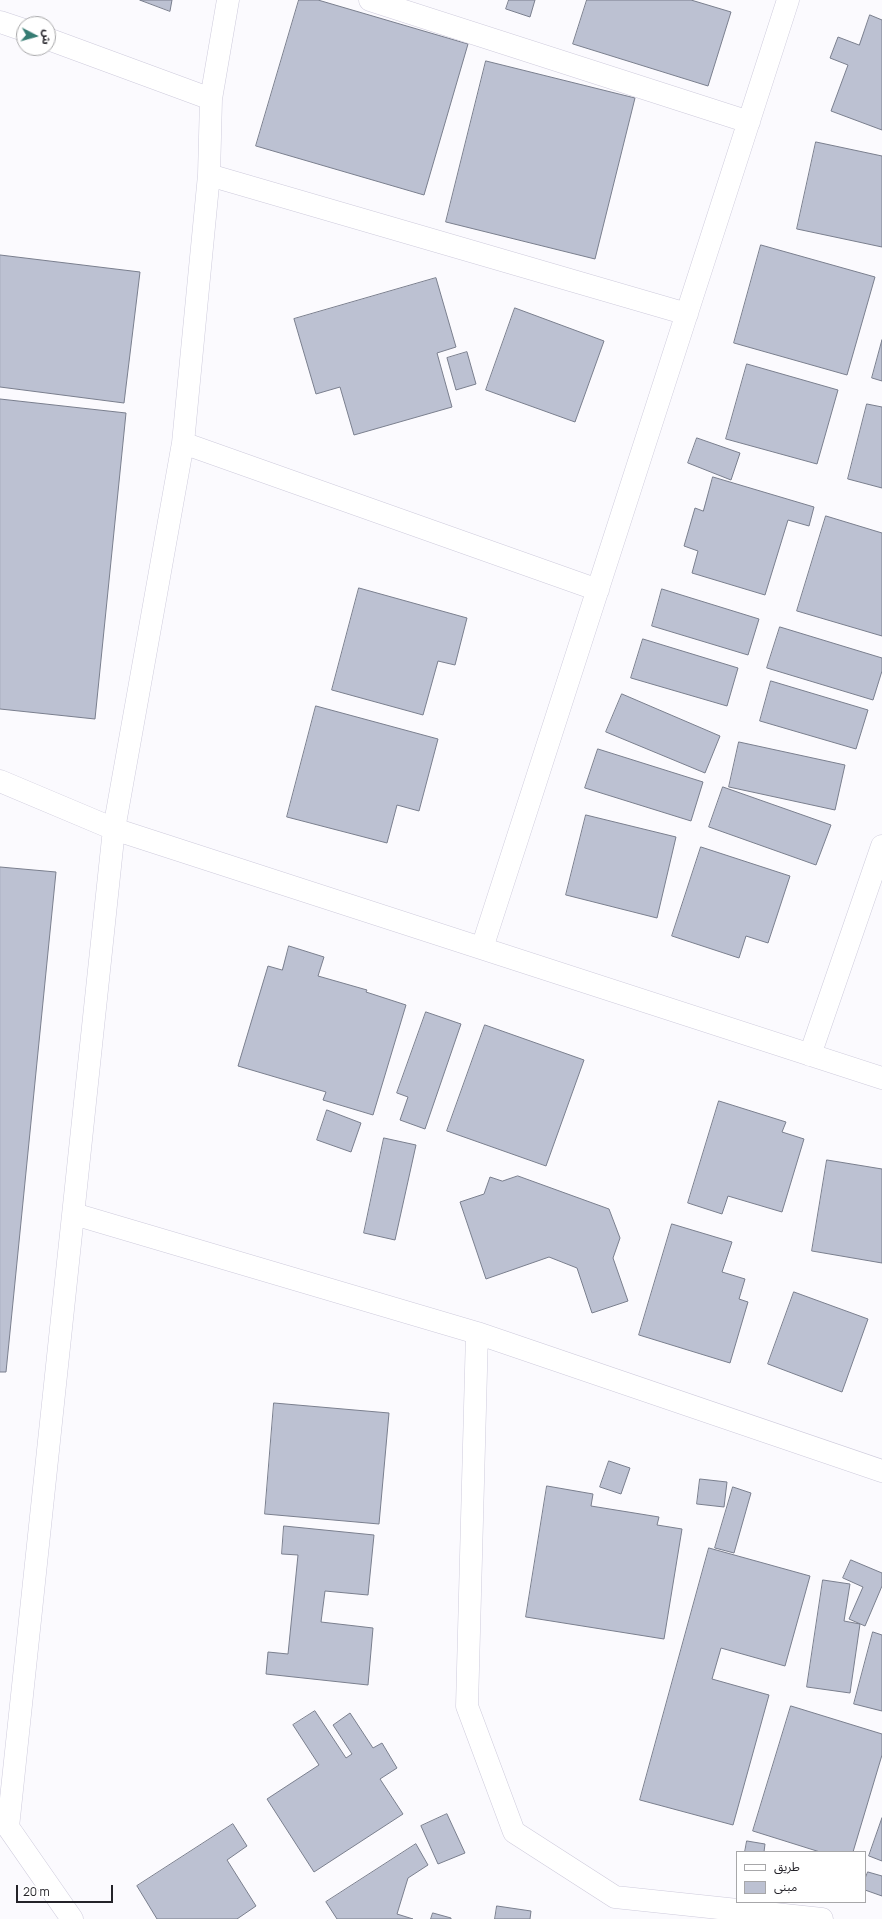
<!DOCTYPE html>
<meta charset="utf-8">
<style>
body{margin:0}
#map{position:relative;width:882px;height:1919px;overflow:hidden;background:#fbfafe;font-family:Manrope,"Noto Sans Arabic",sans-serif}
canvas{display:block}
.legend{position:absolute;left:736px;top:1851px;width:130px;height:52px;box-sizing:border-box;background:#fff;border:1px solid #a7a7a9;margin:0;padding:5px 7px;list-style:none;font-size:12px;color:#242329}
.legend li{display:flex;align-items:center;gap:8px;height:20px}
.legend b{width:20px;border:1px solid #a7a7a9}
.north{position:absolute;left:16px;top:16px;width:40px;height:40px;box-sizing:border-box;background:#fff;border:1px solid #a7a7a9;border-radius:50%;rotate:96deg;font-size:11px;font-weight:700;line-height:16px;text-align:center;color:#242329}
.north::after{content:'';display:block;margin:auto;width:14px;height:18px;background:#367c73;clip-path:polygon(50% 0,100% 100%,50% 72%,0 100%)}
.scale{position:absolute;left:16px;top:1885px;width:97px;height:18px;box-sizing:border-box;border:2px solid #242329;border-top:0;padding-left:5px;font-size:12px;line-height:14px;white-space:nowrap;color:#242329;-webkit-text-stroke:3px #fff;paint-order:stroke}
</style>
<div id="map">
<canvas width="882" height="1919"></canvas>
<ul class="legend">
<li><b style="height:5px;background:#fff"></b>طريق</li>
<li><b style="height:11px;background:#bcc1d2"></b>مبنى</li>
</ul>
<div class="north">ش</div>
<div class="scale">20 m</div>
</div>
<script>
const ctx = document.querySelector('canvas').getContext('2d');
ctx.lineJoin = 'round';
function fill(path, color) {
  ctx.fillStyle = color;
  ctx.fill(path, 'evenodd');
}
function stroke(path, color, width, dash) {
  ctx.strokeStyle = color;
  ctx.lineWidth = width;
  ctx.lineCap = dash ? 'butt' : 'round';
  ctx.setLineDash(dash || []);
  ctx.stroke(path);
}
const building = new Path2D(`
 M140,0H172L170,11Z
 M299,0H318L468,44L424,195L256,146Z
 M509,0H535L530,17L506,9Z
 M587,0H691L731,12L708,86L573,44Z
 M870,15L882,20V130L831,111L848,65L830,58L838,37L859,45Z
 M486,61L635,98L595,259L446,222Z
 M816,142L882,156V247L797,229Z
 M761,245L875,277L847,375L734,343Z
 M0,255L140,272L124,403L0,387Z
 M436,278L456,347L437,353L452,407L354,435L340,387L316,394L294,319Z
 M515,308L604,341L575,422L486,390Z
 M882,340V381L872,378Z
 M467,352L476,384L456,390L447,358Z
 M747,364L838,390L817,464L726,439Z
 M0,399L126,413L95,719L0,709Z
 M867,404L882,407V488L848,479Z
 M697,438L740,453L731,480L688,463Z
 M713,477L814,507L809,526L788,520L765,595L692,573L698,551L684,546L695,508L703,511Z
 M826,516L882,533V636L797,611Z
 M359,588L467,618L455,665L438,661L423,715L332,690Z
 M662,589L759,619L748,655L652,626Z
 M780,627L882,658V671L873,700L767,668Z
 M643,639L738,668L727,706L631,678Z
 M771,681L868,710L856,749L760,721Z
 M622,694L720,736L705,773L606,732Z
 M316,706L438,739L419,811L397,805L387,843L287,817Z
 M739,742L845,765L835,810L729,787Z
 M598,749L703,782L691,821L585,788Z
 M723,787L831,825L816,865L709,827Z
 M586,815L676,837L657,918L566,895Z
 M701,847L790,876L768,943L746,936L739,958L672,936Z
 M0,867L56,872L6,1372H0Z
 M289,946L324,957L318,976L367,990L366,992L406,1005L373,1115L323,1100L326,1092L238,1066L268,966L282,970Z
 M426,1012L461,1024L425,1129L400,1120L408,1097L397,1093Z
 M485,1025L584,1060L546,1166L447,1131Z
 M719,1101L786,1122L782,1132L804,1139L782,1212L728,1196L722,1214L688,1203Z
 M327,1110L361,1123L351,1152L317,1140Z
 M384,1138L416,1145L395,1240L364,1233Z
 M827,1160L882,1169V1263L812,1251Z
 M518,1176L609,1209L620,1238L613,1258L628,1301L592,1313L577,1268L549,1257L486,1279L460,1202L484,1194L490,1177L502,1181Z
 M672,1224L732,1242L722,1272L745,1279L739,1299L748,1302L730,1363L639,1335Z
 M794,1292L868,1319L842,1392L768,1364Z
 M274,1403L389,1413L379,1524L265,1514Z
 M609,1461L630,1468L621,1494L600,1487Z
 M700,1479L727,1482L724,1507L697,1504Z
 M547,1486L593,1494L591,1506L659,1517L657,1525L682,1529L664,1639L526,1617Z
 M733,1487L751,1493L734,1553L715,1548Z
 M284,1526L374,1535L368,1595L325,1591L321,1622L373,1628L368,1685L266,1674L268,1652L288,1654L298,1555L282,1554Z
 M709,1548L810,1576L785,1666L721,1648L712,1679L769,1695L733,1825L640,1800Z
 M851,1560L882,1573V1586L865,1626L849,1619L863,1587L843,1578Z
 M823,1580L850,1584L844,1621L860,1624L850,1693L807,1687Z
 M873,1632L882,1635V1711L854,1704Z
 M791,1706L882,1734V1755L853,1852H820L753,1831Z
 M315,1711L346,1758L352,1754L333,1725L350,1713L373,1748L382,1743L397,1768L380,1779L403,1814L314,1872L267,1799L319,1765L293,1725Z
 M447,1814L465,1853L438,1864L421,1826Z
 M882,1818V1861L869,1856Z
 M233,1824L247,1846L227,1860L256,1906L237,1919H157L137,1886Z
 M747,1841L765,1844L764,1852H745Z
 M416,1844L428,1865L408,1878L397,1914L413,1919H337L326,1902Z
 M868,1872L882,1876V1896L865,1890V1879Z
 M497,1906L531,1911L530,1919H495Z
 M433,1913L451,1918V1919H431Z`);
fill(building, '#bcc1d2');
stroke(building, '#7a7f8e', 1);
const minor = new Path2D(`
 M370,0L749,122
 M0,22L24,30
 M48,39L211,99
 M209,175L687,314
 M183,443L598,590
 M0,781L114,829L882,1078
 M482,948L788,0
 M810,1055L882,846
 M74,1214L477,1333L882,1471
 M477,1333L467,1706L514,1832L615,1897L822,1919
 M72,1919L8,1827L114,829L183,443L209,175L211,99L228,0`);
stroke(minor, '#cecbdc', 23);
stroke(minor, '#fff', 22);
</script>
